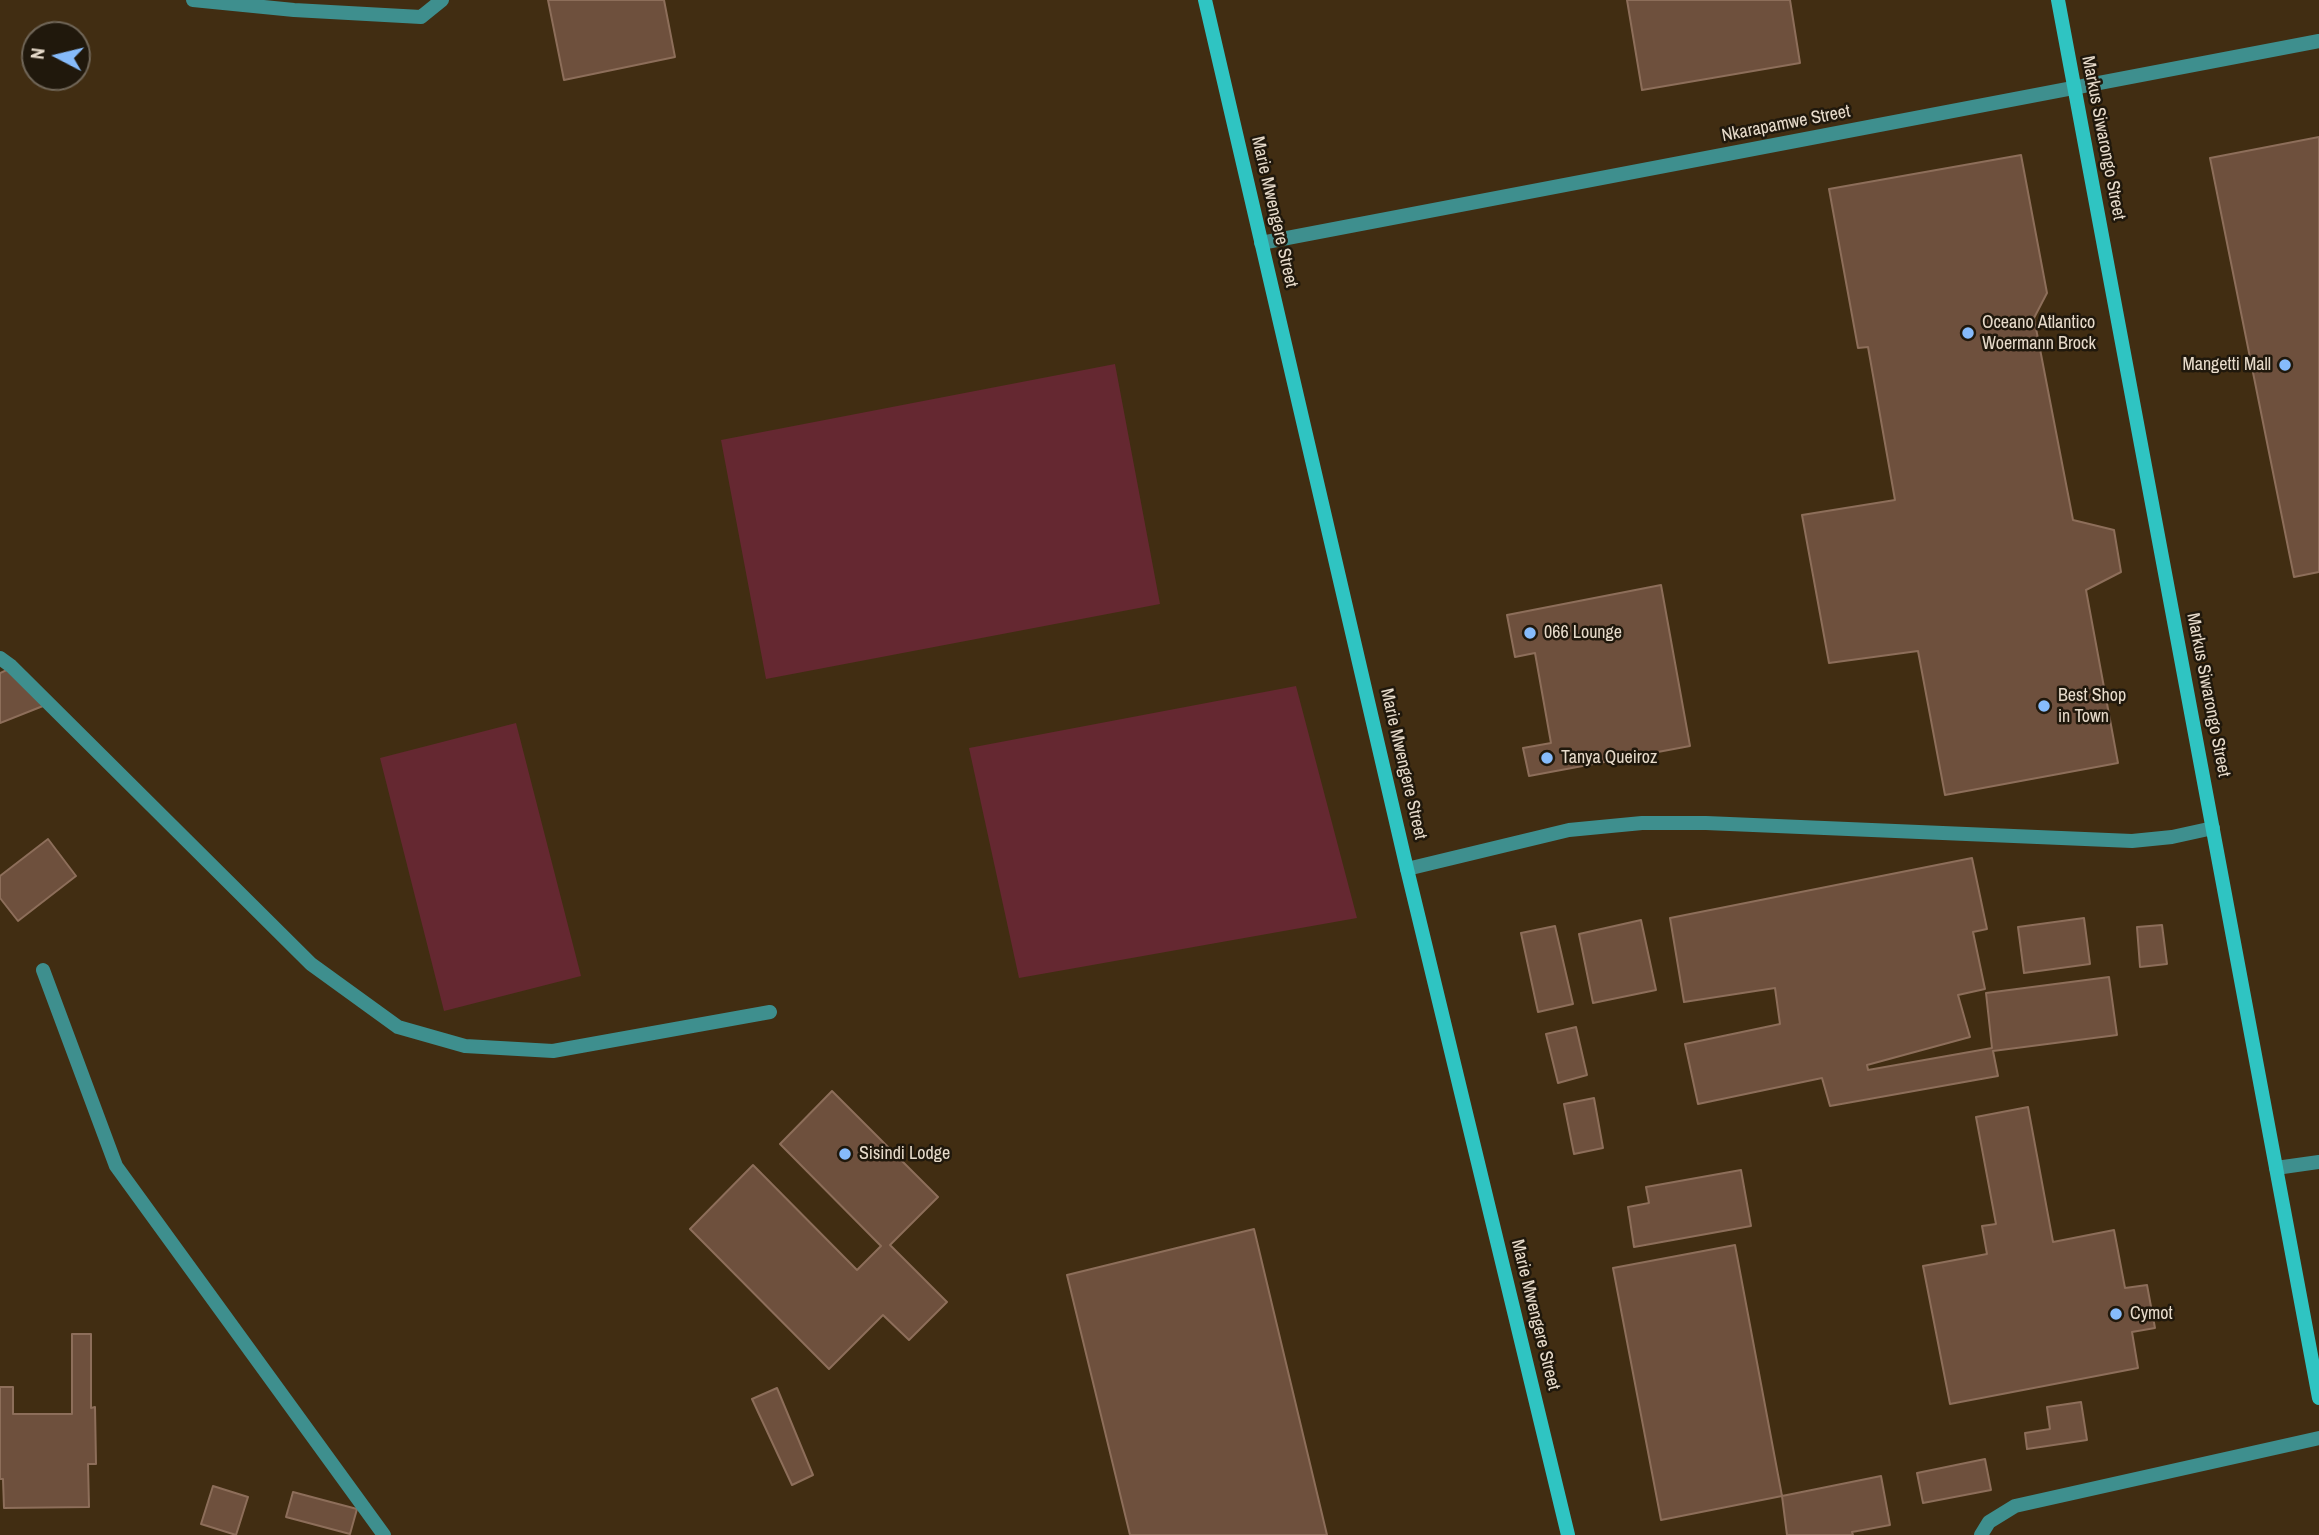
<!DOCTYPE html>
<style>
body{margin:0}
#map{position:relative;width:2319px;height:1535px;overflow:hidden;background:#412d12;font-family:"Archivo Narrow",sans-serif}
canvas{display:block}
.north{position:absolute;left:21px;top:21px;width:70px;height:70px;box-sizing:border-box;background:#20180c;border:2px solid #706658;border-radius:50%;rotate:277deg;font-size:19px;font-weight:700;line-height:28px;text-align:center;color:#e7dbcb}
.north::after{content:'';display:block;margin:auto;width:24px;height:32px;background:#86bbfb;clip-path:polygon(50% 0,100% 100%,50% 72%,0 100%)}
</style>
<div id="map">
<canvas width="2319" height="1535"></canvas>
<div class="north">N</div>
</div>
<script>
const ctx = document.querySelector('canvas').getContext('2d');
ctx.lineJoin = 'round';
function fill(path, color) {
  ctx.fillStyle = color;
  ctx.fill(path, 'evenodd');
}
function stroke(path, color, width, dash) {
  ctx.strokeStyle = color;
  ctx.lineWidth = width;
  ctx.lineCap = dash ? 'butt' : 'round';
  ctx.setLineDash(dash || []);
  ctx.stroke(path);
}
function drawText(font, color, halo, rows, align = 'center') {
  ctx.font = font + ' "Archivo Narrow",sans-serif';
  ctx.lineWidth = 5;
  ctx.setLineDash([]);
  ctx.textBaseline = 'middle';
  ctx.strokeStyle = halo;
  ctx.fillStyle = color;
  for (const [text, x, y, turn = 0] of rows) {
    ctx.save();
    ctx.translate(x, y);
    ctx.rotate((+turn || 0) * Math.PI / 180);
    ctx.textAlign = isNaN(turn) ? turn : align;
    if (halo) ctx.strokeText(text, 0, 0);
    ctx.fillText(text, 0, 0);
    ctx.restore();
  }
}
fill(new Path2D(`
 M1115,364L1160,604L766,679L721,440Z
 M1296,686L1357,918L1019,978L969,748Z
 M516,723L581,976L444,1011L380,758Z`), '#652831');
const building = new Path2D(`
 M548,0H664L675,57L564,80Z
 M1627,0H1790L1800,63L1642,90Z
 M2319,137V572L2294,577L2210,158Z
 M2021,155L2047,293L2034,318L2073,520L2114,530L2121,572L2086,590L2118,763L1945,795L1918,651L1829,663L1802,515L1895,500L1868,347L1858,348L1829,189Z
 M1661,585L1690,746L1529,776L1523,748L1551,743L1535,653L1515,657L1507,615Z
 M9,669L43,706L0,723V673Z
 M48,839L76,876L18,921L0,898V876Z
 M1972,858L1987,929L1973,932L1985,989L1958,995L1970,1037L1867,1065L1868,1070L1992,1048L1986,993L2109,977L2117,1035L1993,1051L1998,1076L1830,1106L1822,1078L1698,1104L1685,1044L1780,1024L1775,988L1684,1002L1670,918Z
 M2084,918L2090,964L2024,973L2018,927Z
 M1641,920L1656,990L1593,1003L1579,934Z
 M2162,925L2167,964L2140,967L2137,927Z
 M1555,926L1573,1004L1538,1012L1521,933Z
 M1576,1027L1587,1075L1558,1083L1546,1034Z
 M832,1091L938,1197L890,1245L947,1302L909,1340L883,1315L829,1369L690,1229L753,1165L857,1270L881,1246L780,1144Z
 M1594,1098L1603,1148L1574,1154L1564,1104Z
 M2028,1107L2053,1242L2114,1230L2125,1288L2147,1285L2155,1328L2132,1332L2138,1368L1950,1404L1923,1266L1987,1254L1982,1226L1996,1224L1976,1117Z
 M1741,1170L1751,1226L1634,1247L1628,1207L1649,1203L1646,1187Z
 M1254,1229L1327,1535H1130L1067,1275Z
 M1735,1245L1782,1496L1661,1520L1613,1268Z
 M72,1334H91V1408L95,1407L96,1464H88L89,1507L4,1508L3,1479H0V1387H13V1414H72Z
 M777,1388L813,1475L792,1485L752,1399Z
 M2081,1402L2087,1440L2027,1449L2025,1433L2050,1429L2047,1407Z
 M1985,1459L1991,1490L1923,1503L1917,1473Z
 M1881,1476L1890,1525L1852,1532L1853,1535H1787L1782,1496Z
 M213,1486L248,1497L236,1535L201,1524Z
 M293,1492L357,1509L350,1534L286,1517Z`);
fill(building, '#6e503d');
stroke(building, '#8d6e5a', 2);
stroke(new Path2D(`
 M193,0L294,10L421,17L442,0
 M1981,1535L1989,1522L2015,1506L2319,1438`), '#3e8f8e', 14);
stroke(new Path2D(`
 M1261,243L2319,41
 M0,658L11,666L311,964L398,1027L465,1046L553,1051L770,1012
 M1407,869L1569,830L1642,823H1706L2132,841L2172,837L2213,828
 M43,970L116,1166L384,1535
 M2276,1168L2319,1162`), '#3e8f8e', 14);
stroke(new Path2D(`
 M1205,0L1407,869L1568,1535
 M2058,0L2319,1398`), '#2fc4c2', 14);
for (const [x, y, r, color] of [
 [1968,333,7,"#86bbfb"],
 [2285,365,7,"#86bbfb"],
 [1530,633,7,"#86bbfb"],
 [2044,706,7,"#86bbfb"],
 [1547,758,7,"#86bbfb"],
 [845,1154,7,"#86bbfb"],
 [2116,1314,7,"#86bbfb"]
]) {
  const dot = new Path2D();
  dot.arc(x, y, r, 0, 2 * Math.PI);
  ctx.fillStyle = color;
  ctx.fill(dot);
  stroke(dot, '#20180c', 2.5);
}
drawText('18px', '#e7dbcb', '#20180c', [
 ["Nkarapamwe Street",1786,124,-11],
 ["Markus Siwarongo Street",2103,138,79],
 ["Marie Mwengere Street",1274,212,77],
 ["Markus Siwarongo Street",2208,695,79],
 ["Marie Mwengere Street",1403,764,77],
 ["Marie Mwengere Street",1535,1315,76]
]);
drawText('18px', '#e7dbcb', '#20180c', [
 ["Oceano Atlantico",1982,323],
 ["Woermann Brock",1982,344],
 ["Mangetti Mall",2271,365,"right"],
 ["066 Lounge",1544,633],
 ["Best Shop",2058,696],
 ["in Town",2058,717],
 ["Tanya Queiroz",1561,758],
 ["Sisindi Lodge",859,1154],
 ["Cymot",2130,1314]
], 'left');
</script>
